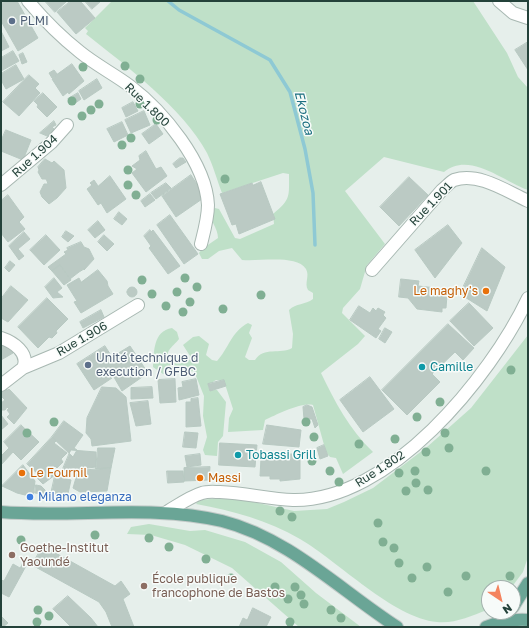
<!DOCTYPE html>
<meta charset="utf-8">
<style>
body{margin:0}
#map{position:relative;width:529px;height:628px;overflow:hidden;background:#e6efeb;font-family:"Golos Text",sans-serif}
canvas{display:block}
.frame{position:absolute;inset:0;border:2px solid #24423a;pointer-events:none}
.north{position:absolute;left:481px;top:580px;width:40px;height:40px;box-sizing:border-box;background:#f7fbf9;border:1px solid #a3b1ad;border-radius:50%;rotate:145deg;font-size:11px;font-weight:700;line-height:16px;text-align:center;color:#24423a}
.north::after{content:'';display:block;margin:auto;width:14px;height:18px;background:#f4845f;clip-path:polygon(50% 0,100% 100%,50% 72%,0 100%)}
</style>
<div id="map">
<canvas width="529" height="628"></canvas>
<div class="frame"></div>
<div class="north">N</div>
</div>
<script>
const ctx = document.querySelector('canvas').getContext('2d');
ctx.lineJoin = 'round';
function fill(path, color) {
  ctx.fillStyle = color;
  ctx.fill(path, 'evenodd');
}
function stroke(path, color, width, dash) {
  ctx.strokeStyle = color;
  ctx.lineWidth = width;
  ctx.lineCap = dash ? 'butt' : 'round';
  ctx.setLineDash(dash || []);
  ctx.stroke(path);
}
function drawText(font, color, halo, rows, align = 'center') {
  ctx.font = font + ' "Golos Text",sans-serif';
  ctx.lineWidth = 3;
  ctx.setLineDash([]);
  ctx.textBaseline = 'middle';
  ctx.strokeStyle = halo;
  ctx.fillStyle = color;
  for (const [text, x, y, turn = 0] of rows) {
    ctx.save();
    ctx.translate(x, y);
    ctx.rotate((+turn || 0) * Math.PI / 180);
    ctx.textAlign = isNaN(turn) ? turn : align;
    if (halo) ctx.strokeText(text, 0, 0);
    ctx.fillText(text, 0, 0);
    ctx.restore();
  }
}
fill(new Path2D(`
 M112,1H473L507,53L518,77L528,88V190C503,181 469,151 444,172L384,157L345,191L385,244L367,265L360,289L343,308L342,313L365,336L358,344L321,373C335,402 349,429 373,452L343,474L336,458L330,457L326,452L313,405C301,402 276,415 265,420L263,430L228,432L229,418L233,409L224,381L216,380L208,385L210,390H217L226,402L223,436L218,442L217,456L205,455L203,450L207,437L203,416L204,396L194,371L163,374L153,367C154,352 153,331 172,328L177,332L179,339C173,347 161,353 172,363H182L192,359L183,345L193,337L199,336L209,344L206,355L212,360L217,361C229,348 231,332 248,323L252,325L249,333L252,338L245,357L249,360H255C264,346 280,355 292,348L293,334L289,310C296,303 305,305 313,299V293L308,290C304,283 310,276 306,269C296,254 258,262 242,260L232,248L219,251L208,259H202L199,253L202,249L218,238C218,228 210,221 209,211L215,208L219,209L235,238L240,239L274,224L273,214C291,199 289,197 289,174L283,173L222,193C217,180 213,165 207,153C183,108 125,65 86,34L88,31L85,28Z
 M528,335V557L523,572L511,588H489V608L487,610C471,616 454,624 437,622C393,618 338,561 300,539C267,520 234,511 196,504L199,500L231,497L294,511L327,509L344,502L373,488L427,447L471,408Z
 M149,524L190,531L205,530L245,542L281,562L316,593L361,627H299L232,568L185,545L151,535L127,534L131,527Z`), '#bfe0c8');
stroke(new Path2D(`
 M168,1L179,10L270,60L290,92L305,149L313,193L315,245`), '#8ec9d4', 3.5);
const building = new Path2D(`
 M6,1H17L38,38L18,51L1,21V4Z
 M45,1H67L55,12Z
 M71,1H83L81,2L95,18L76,34L57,12Z
 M85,1H101L92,9Z
 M1,31L9,47L1,51Z
 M528,42V70L515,50Z
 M13,51L19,61L1,71V58Z
 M23,53L27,62L22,64L19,55Z
 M72,64L84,81L69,94L68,92L63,96L52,79L56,76L52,78L49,73L54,70L57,74Z
 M16,65L24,79L6,89L1,80V74Z
 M29,75L39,84L35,88L40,93L19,116L3,102Z
 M97,79L102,88L84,100L79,91Z
 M43,93L57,107L47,117L37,107L38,105L34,101Z
 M78,93L81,99L74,104L68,99Z
 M133,102L138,111L126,117L122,108Z
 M144,111L150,125L131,133L125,120Z
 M54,121L56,125L52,127L54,129L47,136L40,133Z
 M122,122L128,135L114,142L107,129Z
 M156,124L163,134L149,144L142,134Z
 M6,130L31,140L23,160L1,151V141Z
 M146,151L156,169L161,167L167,176L146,192L132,173L137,169L132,166L140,160L139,156Z
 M180,158H183L186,162L176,168L173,164Z
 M45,159L52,163L54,161L64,170L66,188L57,198L49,204L42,197L40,192L44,184H48L47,181L46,179H42L38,172L39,170L38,167Z
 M191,175L205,197L176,217L162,196Z
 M110,176L126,199L107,213L101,203L98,205L87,189L92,185L90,183L94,180L98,186Z
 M409,177L428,195L399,226L380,207Z
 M261,182L275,219L239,234L236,224L232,225L220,194L252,183L253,185Z
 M166,183L171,188L156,199L151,193Z
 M150,194L155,200L145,207L141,201Z
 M8,195L24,217L19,222L25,229L8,242L1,233V201Z
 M119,212L127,219L122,225L114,219Z
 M170,215L198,254L184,264L157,225Z
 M98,221L105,230L95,238L88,230Z
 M448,225L462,243L435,278L415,250Z
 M150,230L151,232L153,230L180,266L168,274L149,248L151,246L144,236Z
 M66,231L74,236L68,242L62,237Z
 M24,232L30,239L18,249L24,256L19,260L9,246Z
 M46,235L60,250L44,265L30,250Z
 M104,235L114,244L107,251L98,242Z
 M81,242L84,247L89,249L94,259L84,270V269L79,272L70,279L60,265L52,271L48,267L66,254L64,252L68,250L67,248Z
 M482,248L505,267L487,311L460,294Z
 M10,261L15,265L9,272L5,268Z
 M60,265L71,280L64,285L52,271Z
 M98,270L107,281L108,286L113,294L81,313L74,302L77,301L67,285L79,278L81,282Z
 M54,278L62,288L57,292L63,297L53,298L45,287Z
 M401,279L419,281L418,286L437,288L436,294L447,295L446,308H442V312L417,309L408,298L399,297Z
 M11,286L28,300L8,322L1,318V299Z
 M127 292a5 5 0 1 1 10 0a5 5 0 1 1-10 0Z
 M47,298L68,319L56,331L57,333L52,338L49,337L38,348L18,327Z
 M469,303L493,328L474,346L450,321Z
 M359,306L370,313L373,308L376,311L378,308L385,312L383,315L386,318L378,329L381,331L376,338L350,320Z
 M101,310L104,317L83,328L80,322Z
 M448,324L474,348L463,360L455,352L432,374L440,382L407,415L382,390Z
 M385,328L392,332L385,343L379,339Z
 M6,343L13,346V353L1,360V345Z
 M105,346L112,357L130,346L148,373L122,391L111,372L109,373L112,378L94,390L77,364Z
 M370,377L394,409L363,432L340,400Z
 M175,379L176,402L160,403L158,380Z
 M196,379L199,395L179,400L178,388L183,387L182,382Z
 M224,380L226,386L210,391L208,384Z
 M102,387L116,388L126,397L131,441L92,446L91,439L86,433L87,418Z
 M152,387L153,398L131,399V388Z
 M7,388V391L9,389L27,408L14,424L7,417L10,414L7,410L9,409L7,407L5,410H1V403L5,400L1,396V392Z
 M198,398L201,426L186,427V402H191V399Z
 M148,401L151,424L136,426L130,403Z
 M307,405L312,407L318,425L315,428L312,419H304L303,407Z
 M1,415L8,424L1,430Z
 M64,421L83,435L74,448L77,450L73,457L52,437Z
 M21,425L39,442L21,460L13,452L1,465V456L9,448L4,442Z
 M267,425L301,430L299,447L263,444Z
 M185,432L198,433L196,448L183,447Z
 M52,437L56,441L54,443L67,453L61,459L63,462L57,468L55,466L50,471L55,475L43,484L36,477L39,475L27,464Z
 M220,443L257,445L255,467L219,465Z
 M324,445L328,456L320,459L317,448Z
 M98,448H115L111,468L96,469Z
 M71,450L96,452V467L62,471Z
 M200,454L201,465L187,467L185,456Z
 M265,454H300V479L280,481V479H270V476H260L261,458H265Z
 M23,465L35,481L33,497L17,493L2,486Z
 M210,467L209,480L184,481V468Z
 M111,468L107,491L80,492L73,488L78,471Z
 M167,471H183L184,482L168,483Z
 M55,476L71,480L67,498L51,494Z
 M36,485L41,486L46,491L43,494L35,493Z
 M43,546L115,586L121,581L130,594L123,599L134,627H112L106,612L99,602L32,565Z
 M23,563L26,566L9,597L1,593V580L4,581L13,564L20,568Z
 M68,596L91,618L98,627H71L53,609Z
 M253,608L271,617L266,627H239L243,618L247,620Z
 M1,616L8,623L3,627H1Z`);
fill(building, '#bbcac4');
stroke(building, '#b8c9c2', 1);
const minor = new Path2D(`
 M28,1C44,20 61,37 80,52C96,65 114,74 130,86C163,111 206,163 208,205C208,218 204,232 201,244
 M499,1L513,13L528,18
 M1,185L51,143L67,125
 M372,270L442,190C446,187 450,182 454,180C479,172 506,191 528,201
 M1,338C13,342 30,353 23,368L1,385
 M23,368L59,353L138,305
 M165,513C177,506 189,497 202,493C208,491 215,492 220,492C245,493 269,499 293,500C389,502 490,378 528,298`);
const major = new Path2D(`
 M1,512C73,518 151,504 222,521C289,538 341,591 397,627
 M513,607L528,583
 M486,627C501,621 513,619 528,620`);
stroke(minor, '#a8b8b2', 14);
stroke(major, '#c2cac8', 14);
stroke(minor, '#fff', 12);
stroke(major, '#6aa596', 12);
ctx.fillStyle = '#80af93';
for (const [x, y] of [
 [125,66],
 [83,67],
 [140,79],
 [72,101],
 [99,104],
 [140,104],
 [91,110],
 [82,116],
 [157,120],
 [131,138],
 [122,145],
 [128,170],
 [225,179],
 [128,185],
 [136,195],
 [185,278],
 [142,280],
 [197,287],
 [177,292],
 [152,294],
 [261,295],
 [190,302],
 [166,306],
 [223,309],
 [183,312],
 [511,370],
 [440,402],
 [417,417],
 [54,422],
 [306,422],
 [27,433],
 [445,433],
 [314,437],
 [395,439],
 [359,444],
 [449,448],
 [426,452],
 [312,461],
 [330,471],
 [415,471],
 [486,471],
 [399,473],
 [339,482],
 [416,483],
 [428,490],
 [406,491],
 [280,511],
 [292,517],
 [378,523],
 [95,535],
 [149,538],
 [21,540],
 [383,542],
 [169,547],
 [394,548],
 [206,559],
 [399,563],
 [427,567],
 [466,576],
 [510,576],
 [231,578],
 [412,578],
 [275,587],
 [295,587],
 [448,592],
 [301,595],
 [288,599],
 [304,604],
 [38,610],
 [331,610],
 [49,616],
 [341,618],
 [37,622],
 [290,622]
]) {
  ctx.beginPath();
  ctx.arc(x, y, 4.5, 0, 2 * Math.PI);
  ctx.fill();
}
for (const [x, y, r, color] of [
 [12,21,4,"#5c6f8a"],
 [486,291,4,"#e8710a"],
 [88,365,4,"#5c6f8a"],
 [422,367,4,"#0f9aa8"],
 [238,455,4,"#0f9aa8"],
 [22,473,4,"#e8710a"],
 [200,478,4,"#e8710a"],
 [30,497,4,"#3f7fe0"],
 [12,555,4,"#8d6e63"],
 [144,586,4,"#8d6e63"]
]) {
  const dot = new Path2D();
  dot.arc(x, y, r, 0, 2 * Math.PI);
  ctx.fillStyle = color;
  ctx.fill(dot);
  stroke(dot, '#f7fbf9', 1.5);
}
drawText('12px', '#4e5e75', '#f7fbf9', [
 ["PLMI",20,21],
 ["Unité technique d",96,358],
 ["execution / GFBC",96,372]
], 'left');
drawText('12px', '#24423a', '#f7fbf9', [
 ["Rue 1.800",147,105,44],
 ["Rue 1.904",35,156,-42],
 ["Rue 1.901",431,204,-46],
 ["Rue 1.906",82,339,-30],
 ["Rue 1.802",380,469,-33]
]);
drawText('12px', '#c56008', '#f7fbf9', [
 ["Le maghy's",478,291,"right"],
 ["Le Fournil",30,473],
 ["Massi",208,478]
], 'left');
drawText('12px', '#0d838f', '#f7fbf9', [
 ["Camille",430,367],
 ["Tobassi Grill",246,455]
], 'left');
drawText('12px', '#366cbe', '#f7fbf9', [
 ["Milano eleganza",38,497]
], 'left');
drawText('12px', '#785e54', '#f7fbf9', [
 ["Goethe-Institut",20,548],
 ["Yaoundé",20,562],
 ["École publique",152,579],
 ["francophone de Bastos",152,593]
], 'left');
drawText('italic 13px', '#1c6f80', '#f7fbf9', [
 ["Ekozoa",304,113,76]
]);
</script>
